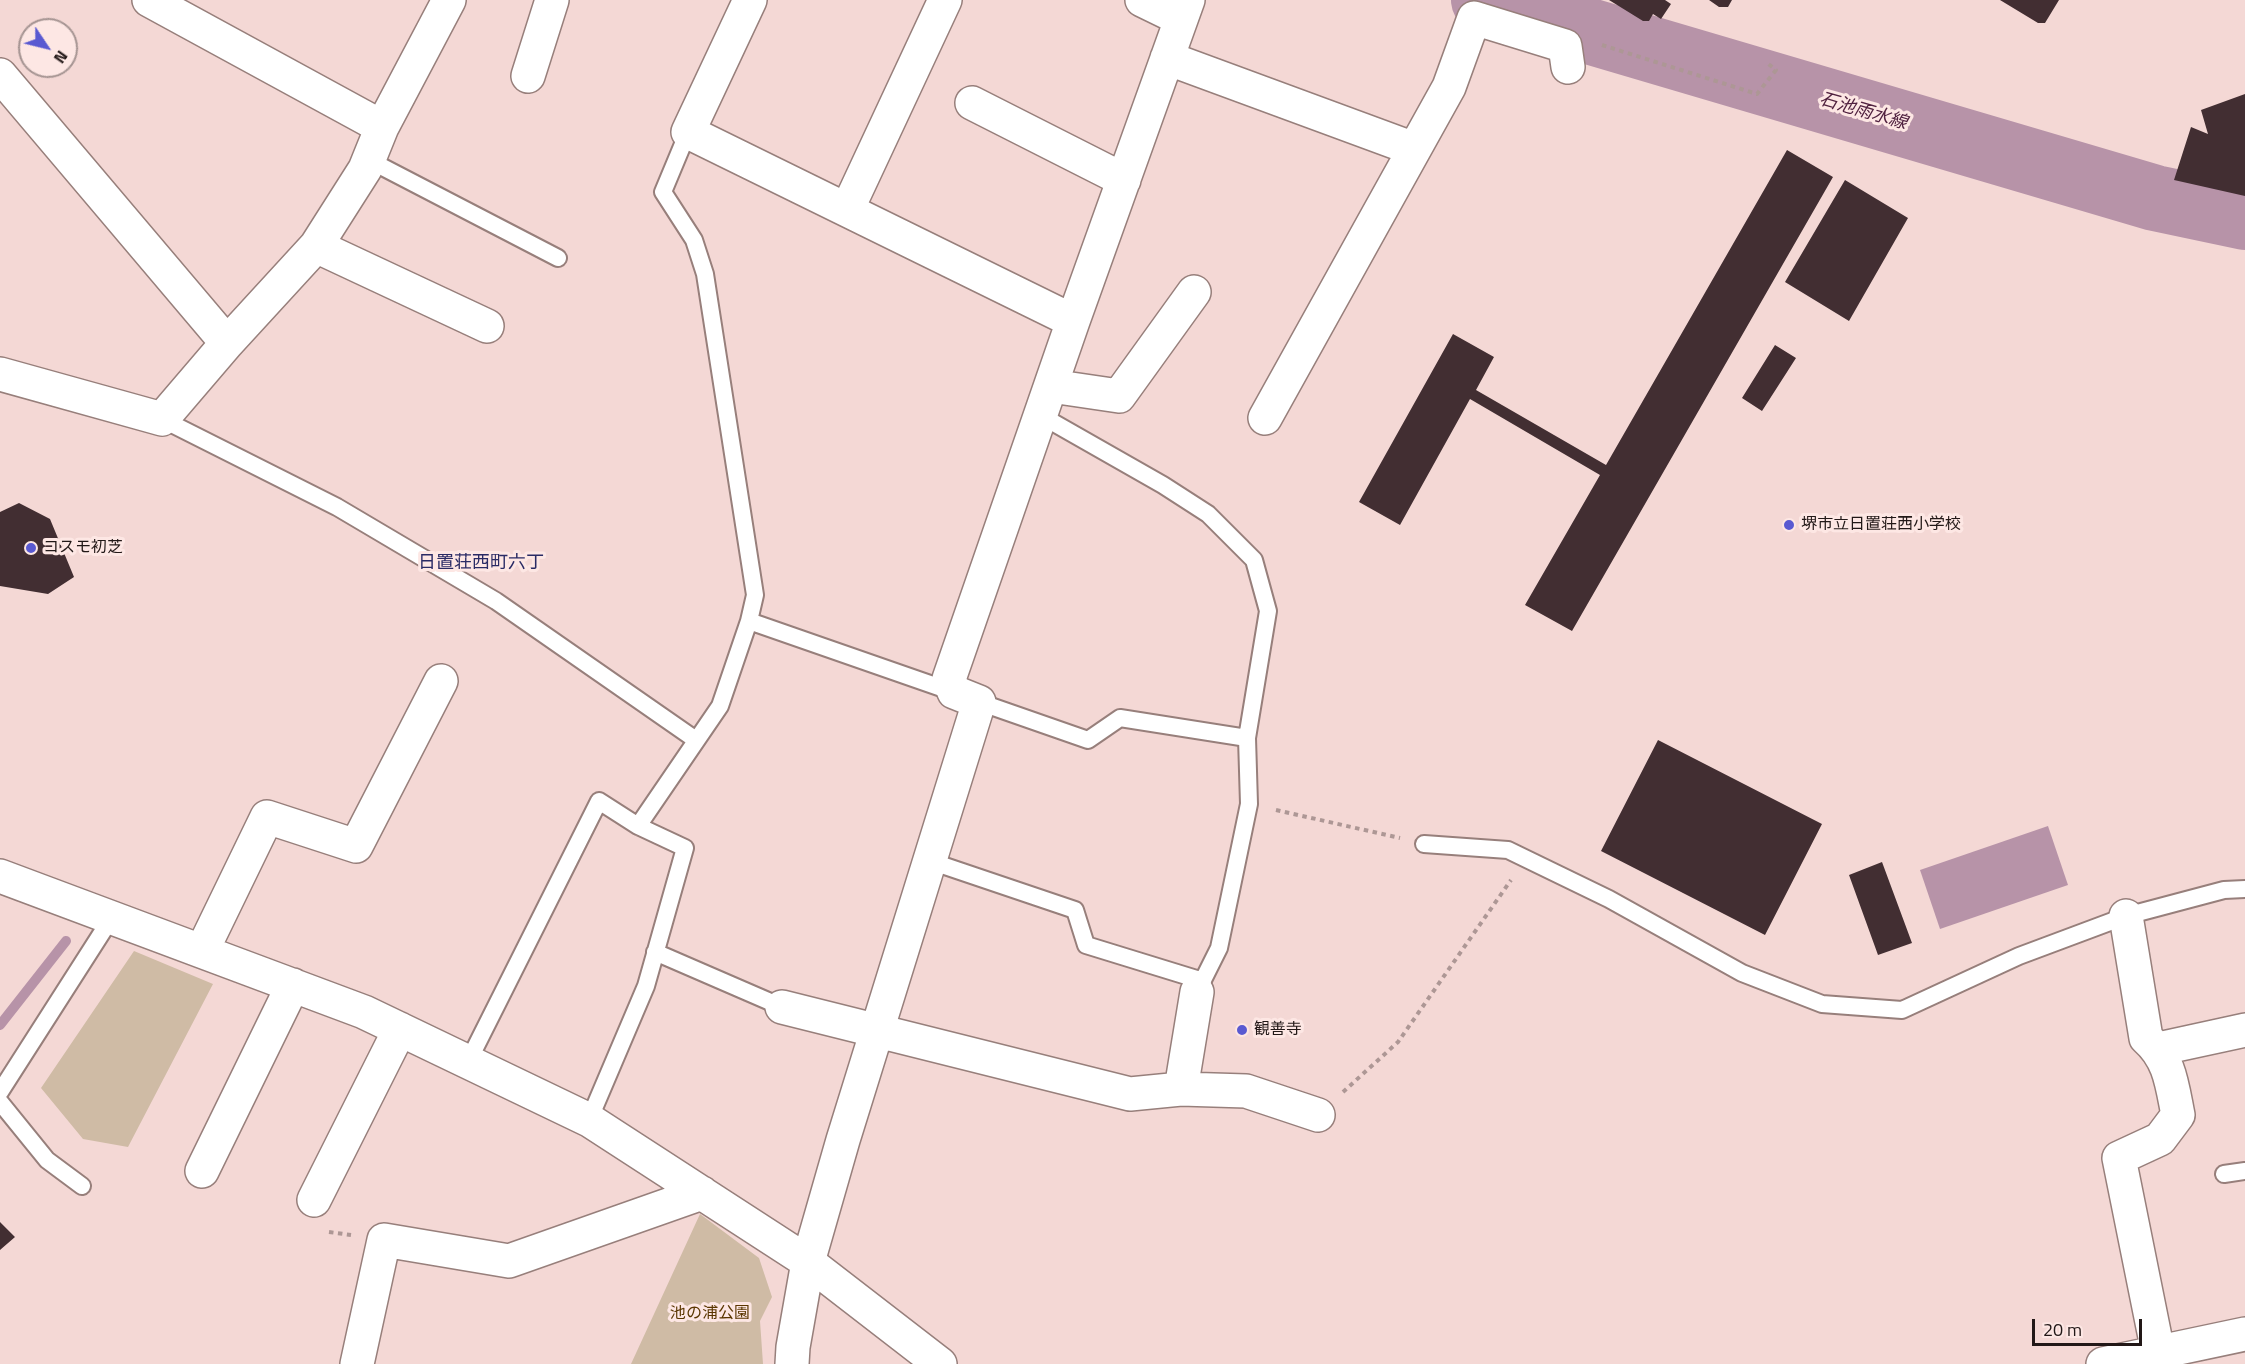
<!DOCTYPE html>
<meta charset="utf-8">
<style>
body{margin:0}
#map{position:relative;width:2245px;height:1364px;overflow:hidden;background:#f4d8d5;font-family:"Titillium Web",sans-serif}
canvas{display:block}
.north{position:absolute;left:18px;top:18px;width:60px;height:60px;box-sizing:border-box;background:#fde7e4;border:2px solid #a59492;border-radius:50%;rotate:125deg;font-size:16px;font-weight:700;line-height:24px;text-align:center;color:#221817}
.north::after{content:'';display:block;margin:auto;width:21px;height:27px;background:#5959d1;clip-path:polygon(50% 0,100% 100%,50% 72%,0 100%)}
.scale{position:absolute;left:2032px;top:1319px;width:110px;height:27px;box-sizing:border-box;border:3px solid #221817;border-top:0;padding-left:8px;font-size:18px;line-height:21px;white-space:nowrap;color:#221817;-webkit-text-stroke:4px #fde7e4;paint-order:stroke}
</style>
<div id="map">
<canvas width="2245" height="1364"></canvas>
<div class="north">N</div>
<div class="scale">20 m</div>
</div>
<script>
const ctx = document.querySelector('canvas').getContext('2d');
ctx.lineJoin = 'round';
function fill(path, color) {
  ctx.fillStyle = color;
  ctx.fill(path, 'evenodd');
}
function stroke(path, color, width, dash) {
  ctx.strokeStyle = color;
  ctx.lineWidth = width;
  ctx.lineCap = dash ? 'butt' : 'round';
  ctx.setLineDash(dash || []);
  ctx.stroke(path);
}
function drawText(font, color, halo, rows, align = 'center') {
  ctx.font = font + ' "Titillium Web","Noto Sans JP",sans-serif';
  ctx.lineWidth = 6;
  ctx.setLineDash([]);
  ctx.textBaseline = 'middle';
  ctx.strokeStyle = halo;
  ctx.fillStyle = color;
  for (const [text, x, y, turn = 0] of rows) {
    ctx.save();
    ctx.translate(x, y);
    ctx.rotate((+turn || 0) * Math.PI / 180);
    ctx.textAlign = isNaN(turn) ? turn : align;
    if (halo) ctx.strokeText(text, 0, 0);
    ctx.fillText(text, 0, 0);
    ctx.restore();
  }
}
fill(new Path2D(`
 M134,951L213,984L128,1147L83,1139L41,1088Z
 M700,1214L759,1258L772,1297L760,1321L763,1364H631Z`), '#cfbba5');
fill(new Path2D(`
 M2048,826L2068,885L1940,929L1920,870Z`), '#b793a8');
stroke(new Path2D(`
 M0,1025L66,941`), '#b793a8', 10);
stroke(new Path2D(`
 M1484,0L2155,198L2245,217`), '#b793a8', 66);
fill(new Path2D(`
 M1609,0H1665L1671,4L1661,19L1653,14L1649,21H1643Z
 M1709,0H1732L1728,7H1719Z
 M2000,0H2059L2045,23H2038Z
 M2245,94V196L2174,180L2191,127L2208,134L2201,110Z
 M1787,150L1833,177L1572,631L1525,605L1600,475L1470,399L1400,525L1359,502L1453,334L1494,357L1476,390L1606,465Z
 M1845,180L1908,218L1849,321L1785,282Z
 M1775,345L1796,358L1762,411L1742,398Z
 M19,503L50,519L74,577L48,594L0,586V512Z
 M1658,740L1822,824L1765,935L1601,851Z
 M1882,862L1912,943L1878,955L1849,875Z
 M0,1222L15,1237L0,1250Z`), '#422e32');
const lane = new Path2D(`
 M688,132L663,192L694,240L705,274L755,595L749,621
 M369,160L558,258
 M1040,415L1163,485L1208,514L1254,560L1268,611L1247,738L1249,804L1219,948L1197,992
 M162,419L337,507L496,601L696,740
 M979,702L1088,740L1120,718L1247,738
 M1424,844L1508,850L1609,899L1742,973L1822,1004L1902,1010L2019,956L2126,916L2224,890L2245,889
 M930,861L1075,910L1086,945L1203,981
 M655,952L782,1007
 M468,1062L599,801L638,826
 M0,1092L112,917
 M0,1102L47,1160L82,1186
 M589,1120L646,986L685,848L638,826L720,706L749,621L953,692
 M2224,1174L2245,1171`);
const street = new Path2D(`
 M149,0L382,127
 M750,0L688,132L1073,321
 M1142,0L1181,19
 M1167,58L1414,149
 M0,75L227,343
 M528,76L552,0
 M972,103L1124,180
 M847,210L945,0
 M316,246L487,326
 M0,374L162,419L227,343L316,246L365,169L382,127L449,0
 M1051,386L1119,396L1194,292
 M1265,418L1449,87L1474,18L1565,46L1568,67
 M0,876L364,1012L589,1120L808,1262L940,1364
 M2126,916L2146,1038C2170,1059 2172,1085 2178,1115L2160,1139L2119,1158L2158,1352
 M202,951L267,817L356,846L441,681
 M782,1007L1130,1094L1181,1089L1246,1091L1318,1115
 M2158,1049L2245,1030
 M1181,1089L1197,992
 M202,1171L293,985
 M314,1200L400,1029
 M357,1364L384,1240L509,1261L702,1193
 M792,1364L793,1347L808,1262L843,1140L979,702L954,692L949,679L1073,321L1188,0
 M2103,1364L2245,1334`);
stroke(lane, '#977f7b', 20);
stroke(street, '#977f7b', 36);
stroke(new Path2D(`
 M1602,45L1757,94L1776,70L1767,63
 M1276,810L1400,838
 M1343,1092L1398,1042L1511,880
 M329,1232L351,1235`), '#ad9795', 4, [4.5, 4.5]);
stroke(lane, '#fff', 16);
stroke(street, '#fff', 33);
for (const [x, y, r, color] of [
 [1789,525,6,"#5959d1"],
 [31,548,6,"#5959d1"],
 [1242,1030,6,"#5959d1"]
]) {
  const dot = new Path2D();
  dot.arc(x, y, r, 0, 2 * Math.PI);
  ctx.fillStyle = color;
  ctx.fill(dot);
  stroke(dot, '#fde7e4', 2);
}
drawText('16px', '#221817', '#fde7e4', [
 ["堺市立日置荘西小学校",1801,525],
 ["コスモ初芝",43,548],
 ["観善寺",1254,1030]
], 'left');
drawText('16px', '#5a3600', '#fde7e4', [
 ["池の浦公園",710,1314]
]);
drawText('italic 18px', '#512240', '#fde7e4', [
 ["石池雨水線",1863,112,16]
]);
drawText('18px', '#2a2b65', '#fde7e4', [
 ["日置荘西町六丁",481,564]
]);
</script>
